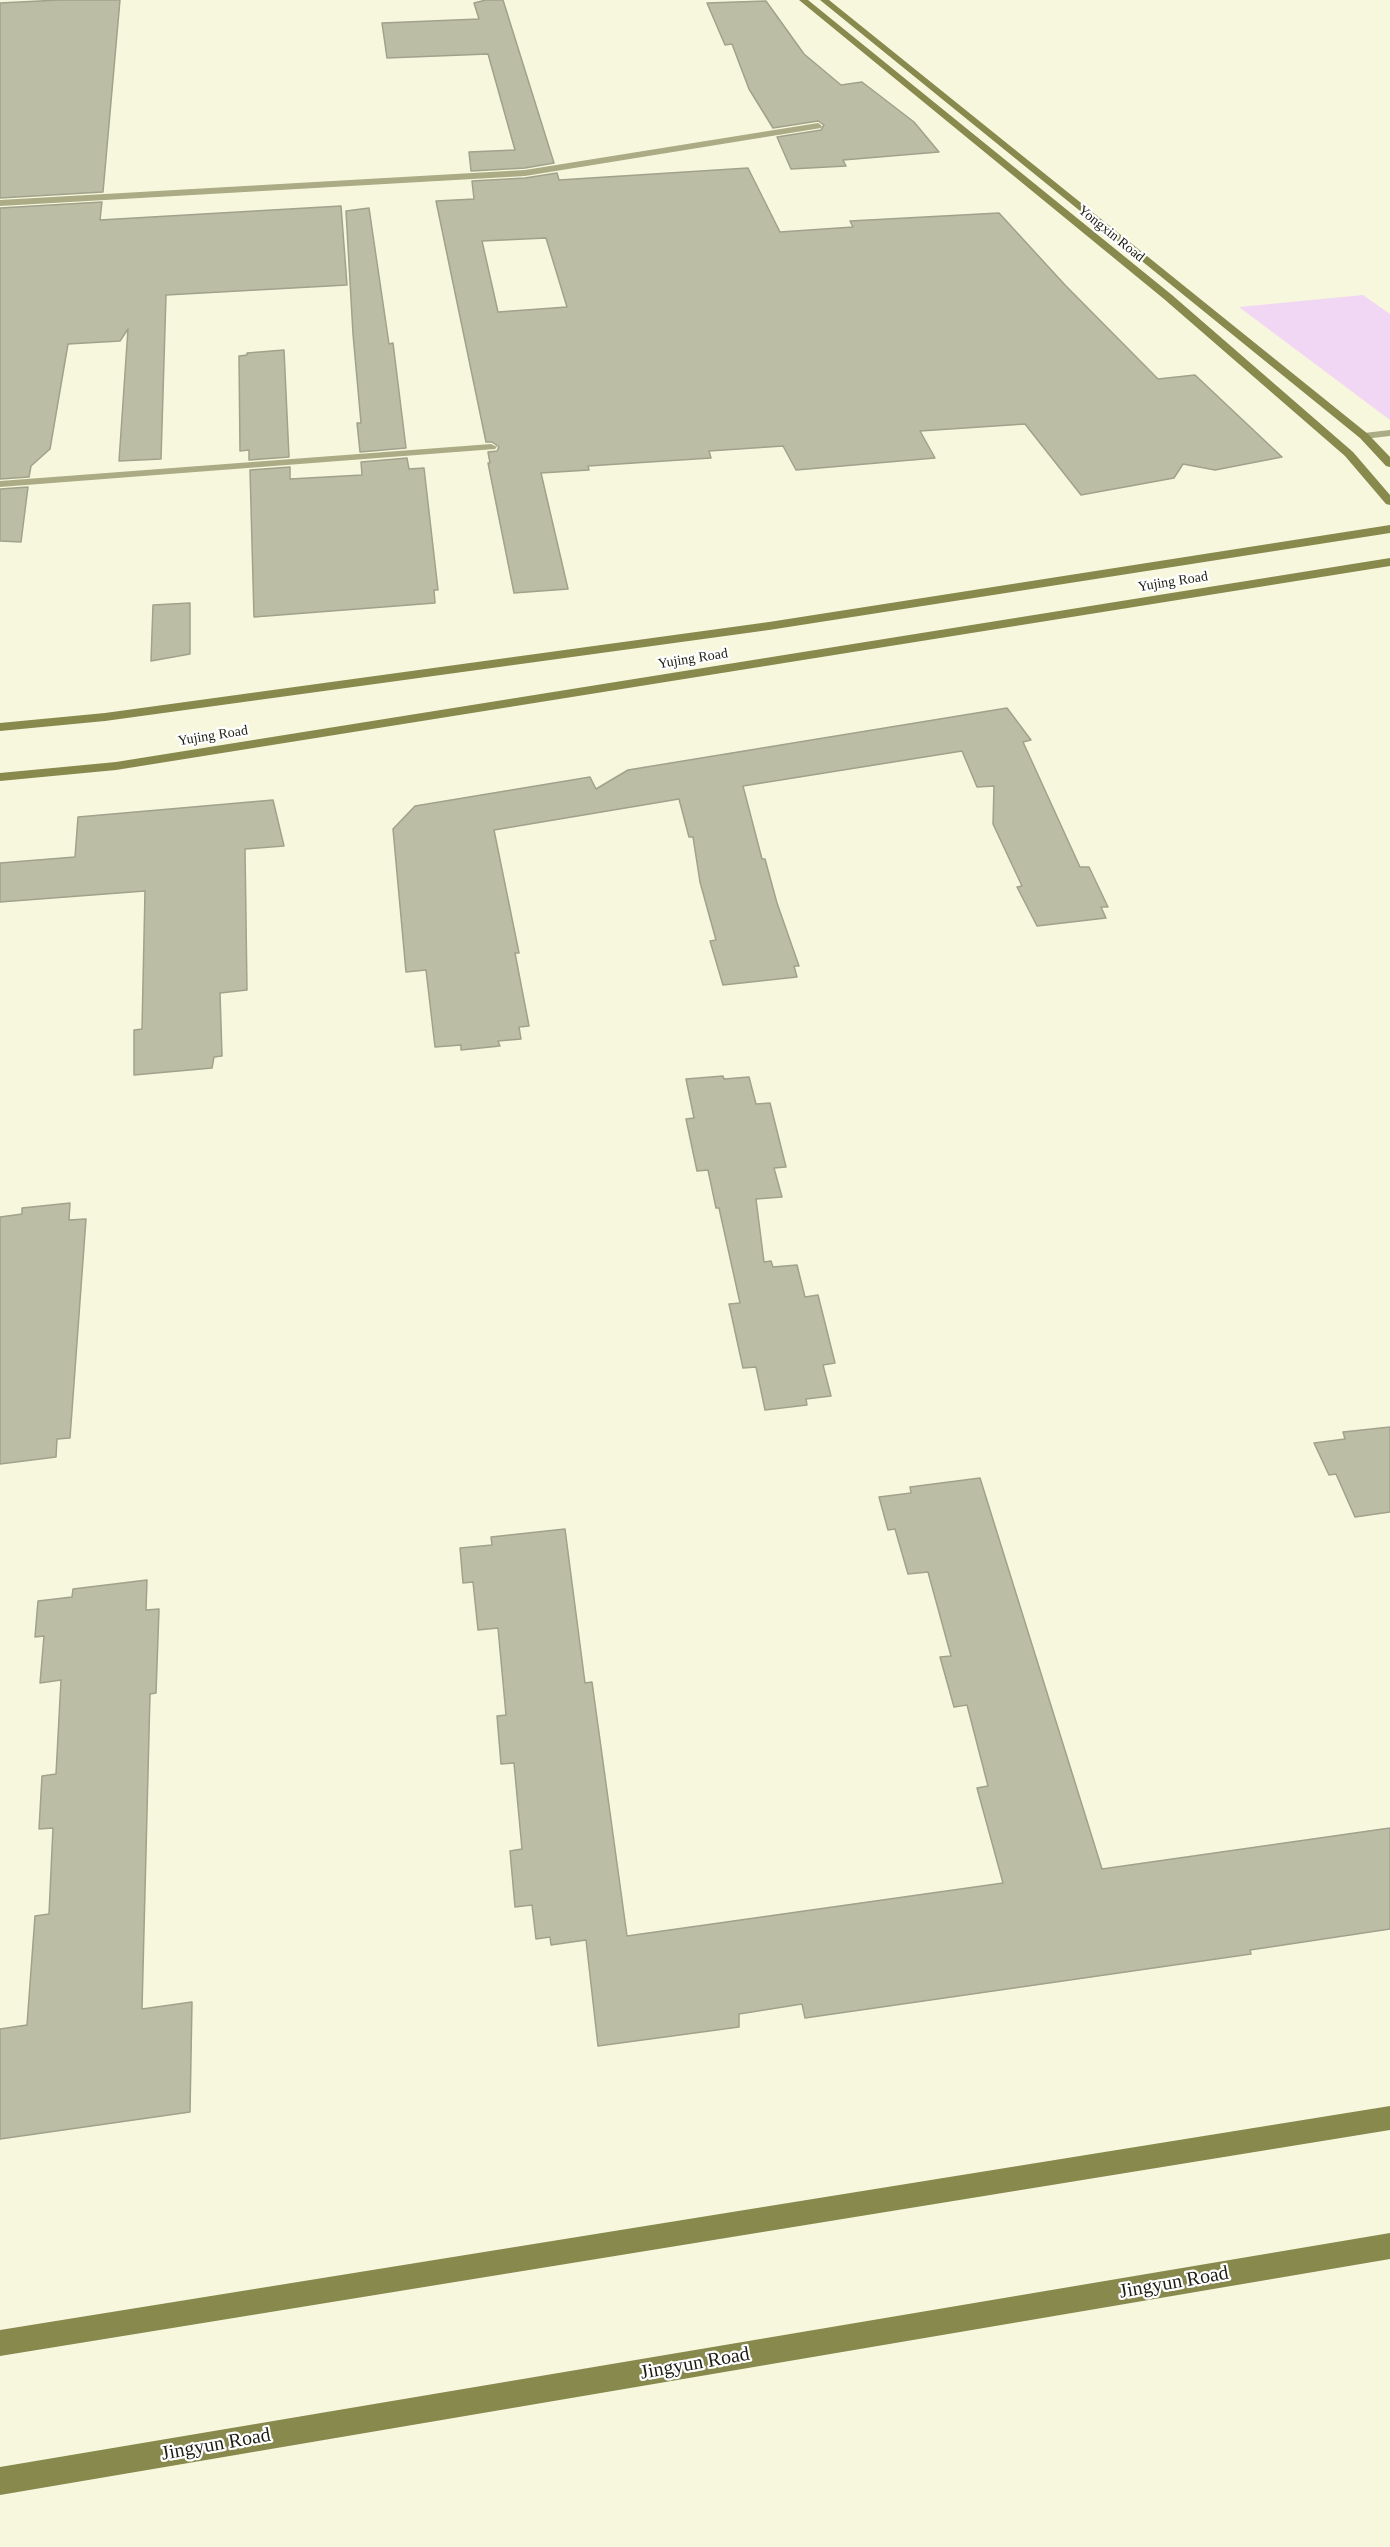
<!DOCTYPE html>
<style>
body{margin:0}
canvas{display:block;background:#f6f7dd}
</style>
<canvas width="1390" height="2547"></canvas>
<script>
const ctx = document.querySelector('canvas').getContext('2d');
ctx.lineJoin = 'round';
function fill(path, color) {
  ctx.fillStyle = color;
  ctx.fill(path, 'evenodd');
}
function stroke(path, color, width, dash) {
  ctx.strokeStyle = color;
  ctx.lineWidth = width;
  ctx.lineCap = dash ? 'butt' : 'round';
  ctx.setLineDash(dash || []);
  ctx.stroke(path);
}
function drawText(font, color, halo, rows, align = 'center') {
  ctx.font = font + ' "Times New Roman",serif';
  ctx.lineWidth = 4.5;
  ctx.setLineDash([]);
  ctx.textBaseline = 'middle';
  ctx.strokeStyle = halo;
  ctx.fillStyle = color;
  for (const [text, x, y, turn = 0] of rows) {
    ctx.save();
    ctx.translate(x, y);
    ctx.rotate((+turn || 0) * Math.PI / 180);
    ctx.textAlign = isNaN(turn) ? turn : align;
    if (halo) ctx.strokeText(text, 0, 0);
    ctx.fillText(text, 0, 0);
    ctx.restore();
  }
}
fill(new Path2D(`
 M1363,295L1390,314V420L1239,307Z`), '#f1d7f3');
const building = new Path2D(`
 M59,0H120L103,192L0,198V3Z
 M486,0H503L554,163L525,168L471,171L469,152L515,150L488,54L387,58L382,23L479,19L474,3Z
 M766,1L804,54L841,85L862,82L914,122L939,152L843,160L846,166L791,169L777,137L821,130L824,125L818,121L773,128L749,89L732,44L725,45L707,3Z
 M748,168L780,232L853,227L850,221L999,213L1065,285L1158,379L1195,375L1282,457L1215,470L1183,464L1174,478L1081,495L1025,424L920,431L935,458L796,470L783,446L709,451L711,458L588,466L589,470L541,473L568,589L514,593L488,463H490L488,452L497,451L499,447L492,442H486L436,201L474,199L472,181L525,178L557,173L559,180ZM546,238L567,307L498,312L482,241Z
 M102,202L100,220L341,206L347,285L166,295L161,459L119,461L128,329L120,341L68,344L50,449L31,466L29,477L0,479V208Z
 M369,208L389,344L393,343L406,448L360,452L357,423H361L353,334L346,211Z
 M284,350L289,457L249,460V450L240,451L239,356L247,355V353Z
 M407,458L409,469L424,468L438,590H434L435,603L254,617L250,470L290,467V479L362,475L361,462Z
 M28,487L21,542L0,541V489Z
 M190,603V654L151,661L153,605Z
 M1007,708L1031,740L1023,742L1080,867H1089L1108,907H1101L1106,918L1037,926L1017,887L1022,886L993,824L994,786L977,787L962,751L743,786L762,859H765L777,903L799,966H794L797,977L723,985L710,941L716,940L700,882L693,837H689L679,799L494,830L519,953H515L529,1026L519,1027L521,1039L498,1041L500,1046L461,1050V1045L435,1047L426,970L406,972L393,829L415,806L590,777L596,789L628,770Z
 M273,800L284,846L245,849L247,990L220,993L222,1056L214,1057L212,1068L134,1075V1030L142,1029L145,891L0,902V863L75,857L78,817Z
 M723,1076L724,1079L749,1077L756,1104L770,1103L786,1167L774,1168L782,1197L756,1199L764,1262L771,1261L773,1267L797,1265L805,1297L818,1295L835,1363L823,1365L831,1396L806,1399L807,1405L765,1410L756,1367L743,1368L729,1304L740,1303L719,1208H716L708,1170L697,1171L686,1119L694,1118L686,1079Z
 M70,1203L69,1220L86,1219L70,1438L57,1439L56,1457L0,1464V1217L22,1214V1208Z
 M1390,1427V1512L1355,1517L1336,1474L1329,1475L1314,1443L1345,1439L1343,1432Z
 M980,1478L1102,1869L1390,1828V1929L1250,1950L1251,1954L805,2018L802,2004L739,2014V2027L598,2046L586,1940L551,1945L550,1937L536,1939L532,1905L515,1907L510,1851L522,1849L514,1763L501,1764L497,1716L506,1715L498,1628L478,1630L473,1582L463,1583L460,1548L492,1545L491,1537L565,1529L585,1683L592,1682L627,1936L1003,1883L977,1788L988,1786L967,1705L954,1707L940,1657L951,1656L928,1572L908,1574L895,1529L888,1530L879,1497L911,1493L910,1487Z
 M147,1580L146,1610L159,1609L156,1693L150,1694L142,2009L192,2002L190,2112L0,2139V2029L27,2025L35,1916L49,1914L53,1828L39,1829L42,1776L56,1774L61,1680L40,1683L44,1636L35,1637L38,1601L72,1597L73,1589Z`);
fill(building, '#bcbda5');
stroke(building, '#a1a28b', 1.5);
fill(new Path2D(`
 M818,123L822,126L821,128L525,176L0,206V200L525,170Z`), '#abac85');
fill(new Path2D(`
 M1390,430V436L1364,439L1358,436L1364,433Z
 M491,444L497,447L495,449L0,487V481Z`), '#abac85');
fill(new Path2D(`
 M799,0H808L1172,295L1353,452L1390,495V505L1386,504L1345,456L1164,299Z
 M820,0H829L1368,434L1390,457V467L1386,466L1360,438Z
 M1390,525V533L769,630L105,721L0,731V723L105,713L769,622Z
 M1390,558V566L116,770L0,781V773L116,762Z
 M1390,2106V2130L0,2356V2330Z
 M1390,2233V2259L0,2495V2467Z`), '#88894d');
drawText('14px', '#1d1d14', '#fff', [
 ["Yongxin Road",1111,234,39],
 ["Yujing Road",1173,582,-9],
 ["Yujing Road",693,659,-9],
 ["Yujing Road",213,736,-9]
]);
drawText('20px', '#1d1d14', '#fff', [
 ["Jingyun Road",1174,2283,-10],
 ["Jingyun Road",695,2364,-10],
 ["Jingyun Road",216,2445,-10]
]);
</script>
